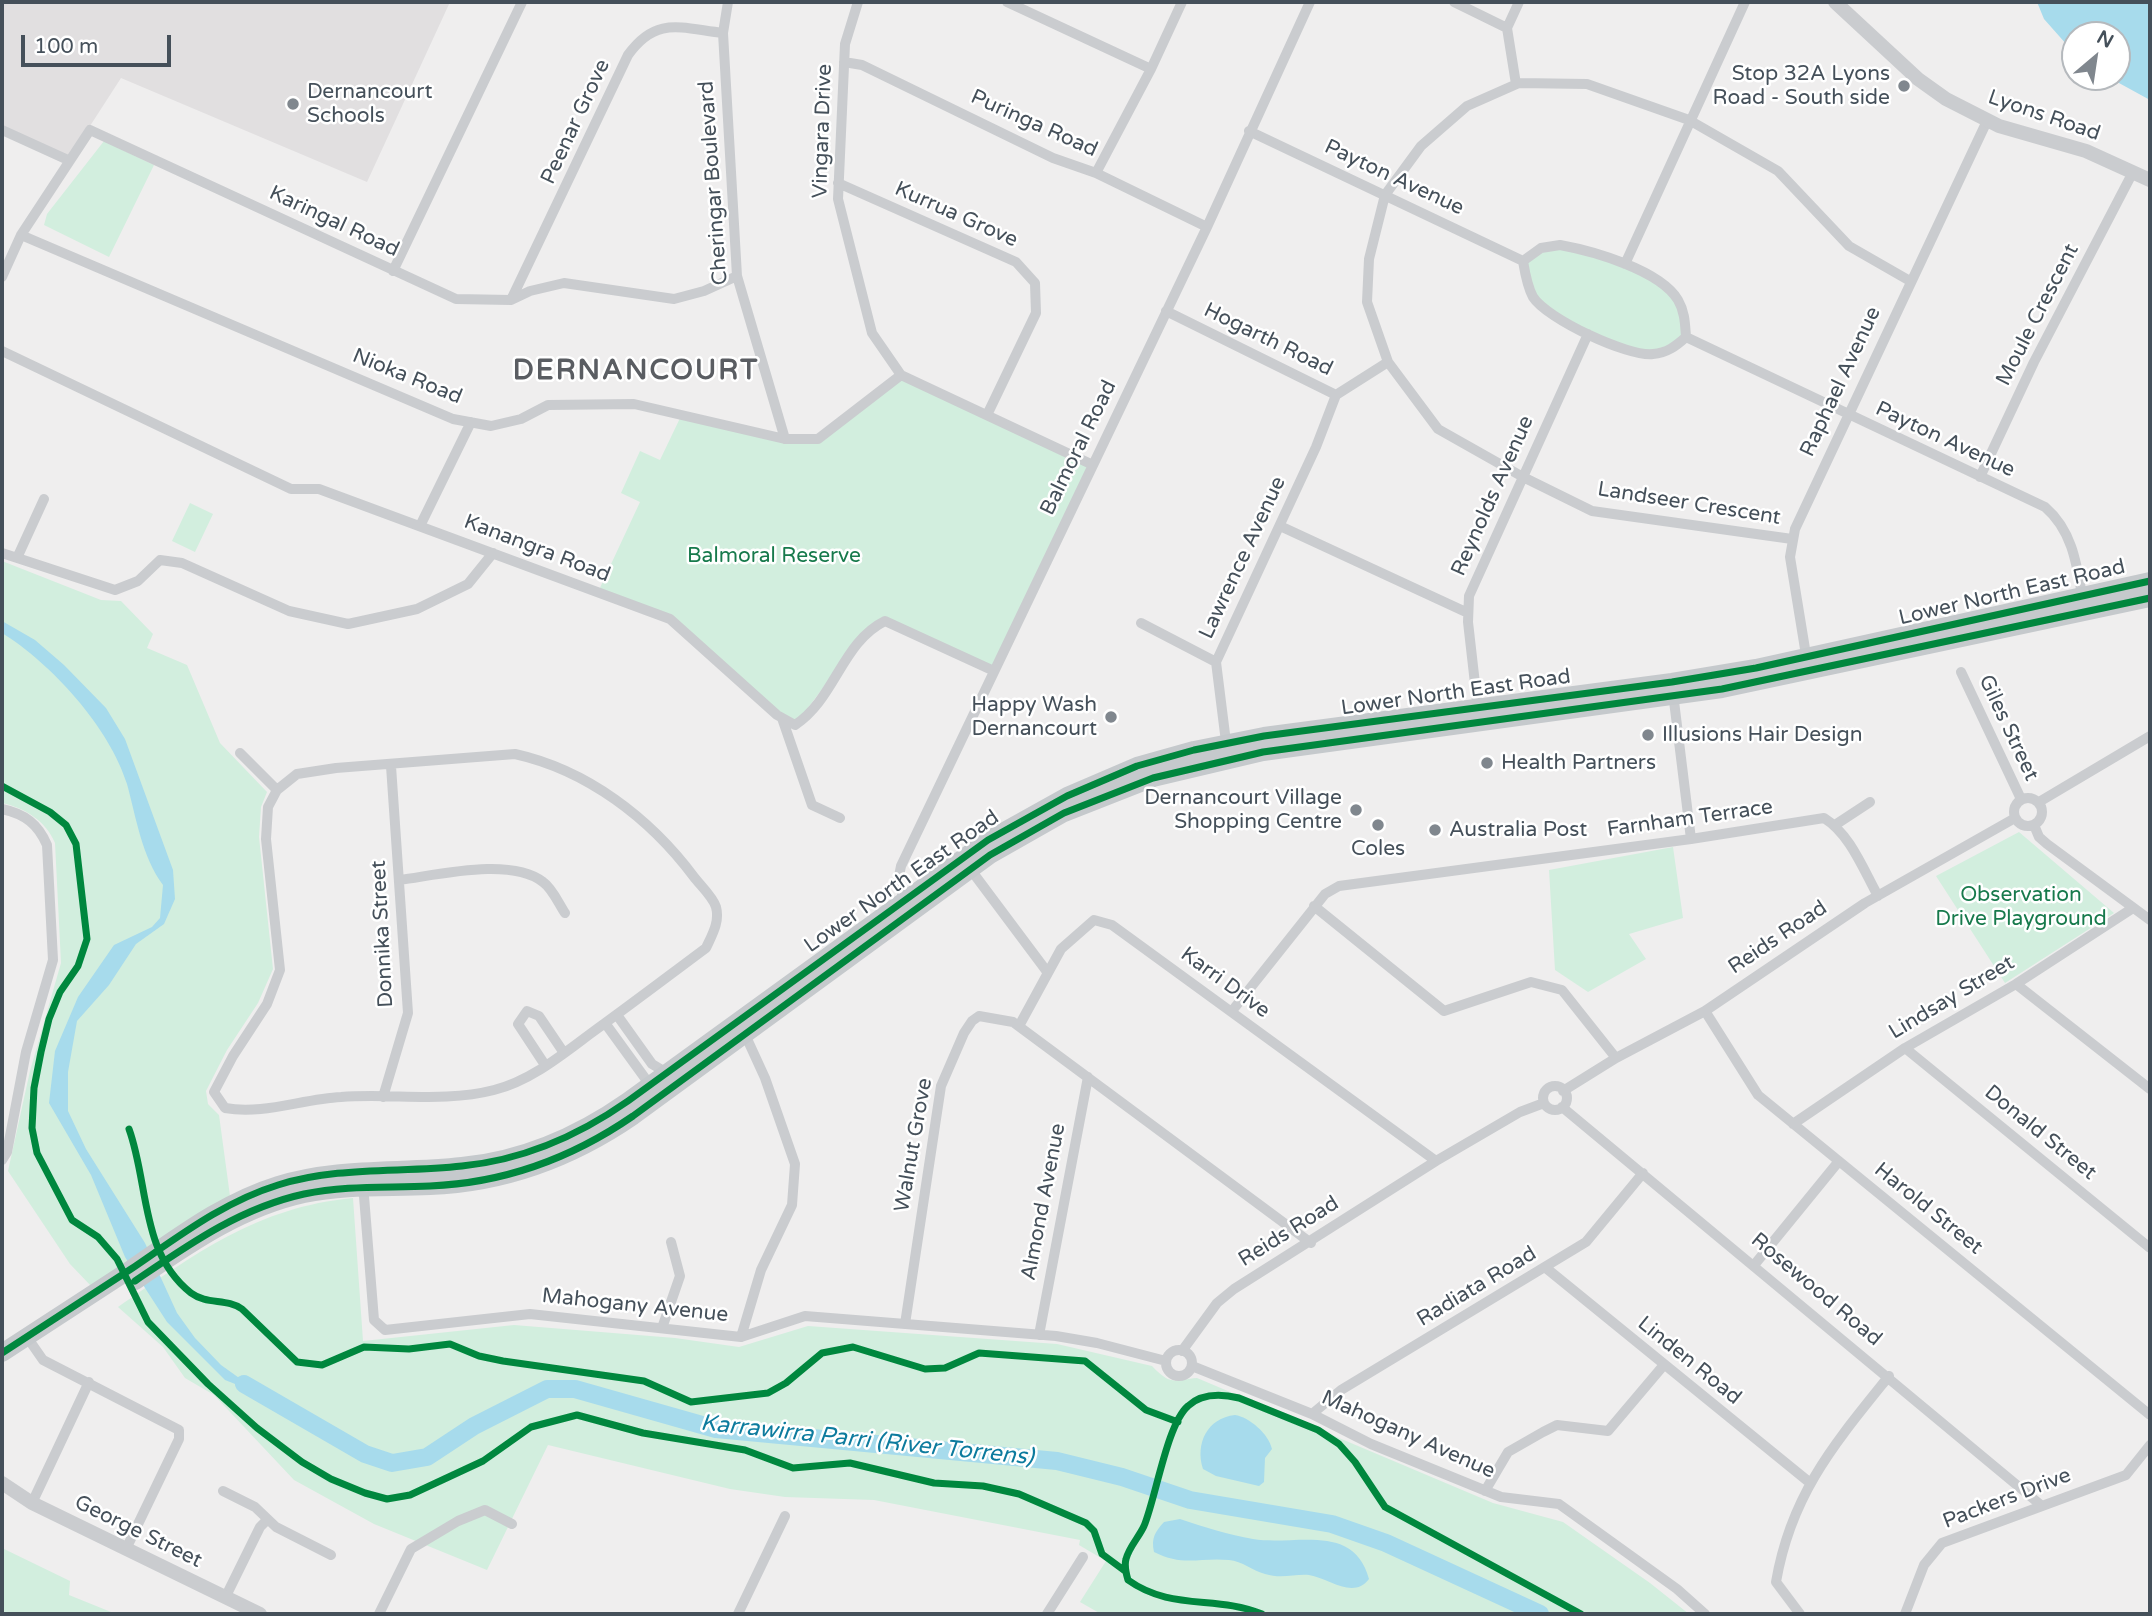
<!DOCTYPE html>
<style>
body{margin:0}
#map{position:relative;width:2152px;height:1616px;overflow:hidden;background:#efeeee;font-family:"Varela Round",sans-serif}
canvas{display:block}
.frame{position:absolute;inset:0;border:4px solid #45505a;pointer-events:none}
.north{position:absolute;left:2061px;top:21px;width:70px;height:70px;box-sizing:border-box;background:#fff;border:2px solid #b5b9bd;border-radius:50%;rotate:29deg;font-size:19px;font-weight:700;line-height:28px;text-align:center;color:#45505a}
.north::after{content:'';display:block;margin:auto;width:24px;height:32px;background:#80878e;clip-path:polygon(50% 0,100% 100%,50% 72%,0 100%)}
.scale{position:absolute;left:21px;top:35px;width:150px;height:32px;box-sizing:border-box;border:4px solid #45505a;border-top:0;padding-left:9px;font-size:21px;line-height:24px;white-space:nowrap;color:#45505a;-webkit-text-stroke:5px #fff;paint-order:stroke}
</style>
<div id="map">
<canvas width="2152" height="1616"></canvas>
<div class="frame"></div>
<div class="north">N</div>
<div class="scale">100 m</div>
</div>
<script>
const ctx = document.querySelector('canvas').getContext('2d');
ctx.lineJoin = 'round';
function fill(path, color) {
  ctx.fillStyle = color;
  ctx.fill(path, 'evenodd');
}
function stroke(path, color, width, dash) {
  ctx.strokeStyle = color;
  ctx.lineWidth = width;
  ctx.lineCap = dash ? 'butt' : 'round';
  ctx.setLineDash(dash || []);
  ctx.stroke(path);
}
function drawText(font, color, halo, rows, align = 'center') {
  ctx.font = font + ' "Varela Round",sans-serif';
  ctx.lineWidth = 5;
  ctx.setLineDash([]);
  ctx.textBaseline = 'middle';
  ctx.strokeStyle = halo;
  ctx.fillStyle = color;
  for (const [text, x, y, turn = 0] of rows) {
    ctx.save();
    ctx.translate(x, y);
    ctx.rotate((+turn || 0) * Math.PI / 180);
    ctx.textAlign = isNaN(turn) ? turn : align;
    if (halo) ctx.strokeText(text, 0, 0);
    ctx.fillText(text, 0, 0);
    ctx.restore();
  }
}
fill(new Path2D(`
 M2,2H450L367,182L121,78L68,160L2,130Z`), '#e1dfe0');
fill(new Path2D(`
 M104,141L154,165L109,257L44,225L47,214Z
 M1560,245L1625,264L1677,298L1686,337L1652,354L1588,334L1534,299L1523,261Z
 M901,375L1093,465L994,671L885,621L866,631L795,725L670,619L598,592L640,502L621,493L640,451L660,460L682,414L785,439H818Z
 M190,503L213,514L195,552L172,541Z
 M2,561L101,600L121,601L153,634L147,648L187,665L220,743L267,792L261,807L259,837L273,969L258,1003L227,1050L206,1091L208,1104L219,1115L230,1196L91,1286L70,1264L8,1171L30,1071L61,963L55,843C46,821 25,808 2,803Z
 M2019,832L2114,913L2005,983L1936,876Z
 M1673,847L1683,918L1629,934L1646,959L1588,992L1555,970L1549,870Z
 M353,1198L363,1341L514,1325L675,1338L739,1347L808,1326L1057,1344L1152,1366C1171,1386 1173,1380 1197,1378L1493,1503L1563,1522L1650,1583L1689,1614H1101L1080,1602L1106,1561L1079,1545L1080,1540L874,1500L785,1497L730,1489L548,1445L487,1570L374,1524L294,1480L214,1395L185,1378L163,1347L118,1307C195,1254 257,1207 353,1198Z
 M2,1548L70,1581L69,1595L116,1614H2Z`), '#d2eede');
fill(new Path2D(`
 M2037,2H2150V100L2108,77H2117V35H2075V54L2044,19Z
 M2,621L35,640L64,665L106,708L125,739L173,870L175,899L164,924L136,944L109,985L77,1021L68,1072V1111L86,1149L145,1243L177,1313L195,1338L221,1365L263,1395L225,1380L167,1322L125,1257L91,1175L49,1103L55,1051L78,997L114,945L152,927L160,918L163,885C142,857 136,817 127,784C110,728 51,663 2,633Z
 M1235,1415C1249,1417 1269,1434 1272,1449L1265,1458L1264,1482L1259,1486L1216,1476L1203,1469C1195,1444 1207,1418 1235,1415Z
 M1180,1519C1204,1527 1229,1535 1253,1539C1295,1546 1354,1522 1369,1579C1353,1600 1329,1578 1309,1575C1294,1574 1281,1579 1265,1574C1253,1571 1242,1561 1229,1560C1200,1557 1183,1567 1154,1552C1151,1538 1155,1532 1164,1522Z`), '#a7dbec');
stroke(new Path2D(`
 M244,1384L365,1454L392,1463L427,1457L474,1426L547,1389H575L716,1429L1057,1461L1122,1477L1190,1500L1332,1524L1386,1543L1540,1614`), '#a7dbec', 18);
stroke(new Path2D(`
 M728,2L723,33L737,276L785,439
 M858,2L845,44L838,199L872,333L901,375L1093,465
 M1007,2L1151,69
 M1454,2L1507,28
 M844,62L862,65L1053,158L1096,173L1207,227
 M1516,84L1507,28L1519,2
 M2,130L68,160
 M1249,131L1523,261
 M1096,173L1151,69L1182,2
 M838,183L1016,262L1035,283L1036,313L987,415
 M21,235L453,419L491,426L521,419L548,405L634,404L785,439H818L901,375
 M1560,245C1593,251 1660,270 1678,300C1685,312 1685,324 1686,337C1676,346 1667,353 1653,354C1628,357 1547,319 1533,297C1527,286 1525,273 1523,261L1541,248Z
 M1625,264L1745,2
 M393,271L522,2
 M2,277L21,235L90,130L456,299L511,300L530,291L564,283L674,299L704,291L737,276
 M511,300L628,55C656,16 680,28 723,33
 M1166,311L1336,395L1388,362
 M1686,337L2045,507C2073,531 2077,566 2083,601
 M2,351L291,489H319L670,619L777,715L795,725C835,699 842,642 885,621L994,671
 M1980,477L2034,362L2133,172
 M420,526L471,422
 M1280,526L1468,613
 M1792,539L1592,511L1523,477L1438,429L1388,362L1367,302L1369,259L1385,195L1421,146L1467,106L1519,83L1587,84L1689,120L1778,171L1849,246L1910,281
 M2,553L115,590L138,581L160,560L182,563L289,611L348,624L417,609L468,584L493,553
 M17,558L44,499
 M1141,623L1216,662
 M1807,661L1790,557L1795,529L1987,121
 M1961,672L2021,799
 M1673,693L1691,839
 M1478,710L1468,622L1469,596L1588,334
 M782,718L812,805L840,818
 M1226,742L1216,662L1316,447L1336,395
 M240,753L277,790
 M515,754C587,770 650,818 694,877C700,885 713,897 716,907C720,922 712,935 706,948C667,977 629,1006 590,1034C562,1055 530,1081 494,1090C444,1103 392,1093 341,1097C302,1099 263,1115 225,1108L214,1092L233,1056L267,1004L280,970L266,839L268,807L277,790L297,774L336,768Z
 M2014 812a14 14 0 1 1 28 0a14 14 0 1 1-28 0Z
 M2039,802L2150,736
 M2,809C25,814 38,824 47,845L53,960L26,1052L7,1152L2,1160
 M1835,825L1870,802
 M2034,825L2039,837L2047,844L2150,920
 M968,866L1048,973
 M400,880C438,875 511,857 543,882C552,888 559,904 565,913
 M906,906L898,881L901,866L1207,227L1310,2
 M1314,906L1444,1011L1531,982L1562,990L1616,1058
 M2016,984L2150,1089
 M1232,1011L1325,894L1339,886L1691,839L1824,818C1850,834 1863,869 1878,896
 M1705,1011L1758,1095L2150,1415
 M617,1015L652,1064L667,1073
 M605,1023L650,1085L655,1086
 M1019,1026L1061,949L1094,920L1112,925L1436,1161
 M1905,1048L2150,1248
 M545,1065L518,1024L527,1011L539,1016L564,1053
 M1543 1098a12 12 0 1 1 24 0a12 12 0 1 1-24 0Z
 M1563,1091L1616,1058L1705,1011L1865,903L2015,818
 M383,1097L408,1013L391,766
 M1562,1107L2042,1506
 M1793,1124L1905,1048L2016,984L2133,908
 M363,1184L374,1320L385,1330L530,1314L741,1337L805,1316L1056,1336L1097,1343L1166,1361
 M1755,1264L1839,1161
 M1546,1268L1809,1482
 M905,1324L941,1086L964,1033L972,1021L979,1016L1013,1022L1311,1243
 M662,1328L680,1276L671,1242
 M1039,1335L1088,1077
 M27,1337L43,1360L179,1430V1439L126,1549
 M741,1337L761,1270L792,1205L795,1164L765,1078L743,1030
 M1166 1363a13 13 0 1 1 26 0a13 13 0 1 1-26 0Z
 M1182,1351L1217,1303L1234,1289L1436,1161L1520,1112L1544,1103
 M1192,1366L1312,1414L1371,1444L1501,1497L1559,1504L1677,1589L1705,1614
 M1312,1414L1341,1390L1586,1242L1643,1173
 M223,1491L255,1507L276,1527L331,1555
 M1485,1491L1508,1452L1543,1432L1557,1425L1608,1431L1663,1366
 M32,1503L89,1382
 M225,1598L260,1527L267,1520
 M379,1614L411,1549L458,1521L485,1510L512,1524
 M738,1614L785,1516
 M1047,1614L1083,1557
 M1800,1614L1776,1582C1791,1494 1835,1443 1889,1376
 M1905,1614L1924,1565L1942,1543L2126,1475L2150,1445`), '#cacccf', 10);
stroke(new Path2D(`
 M1835,2L1918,79L1946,99L1999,126L2086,151L2150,180
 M2,1483L32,1503L260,1614`), '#cacccf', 14);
stroke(new Path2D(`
 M135,1281C188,1245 240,1208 304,1194C346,1185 387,1188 430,1186C504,1183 572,1158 633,1116L990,855L1064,813L1153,778L1263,752L1722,689L2150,598
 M2,1353C45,1325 88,1297 131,1269C178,1237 223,1202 278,1185C339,1166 400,1173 462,1166C523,1160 578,1136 628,1101L988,840L1067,796L1137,766L1194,750L1264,736L1672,682L1756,668L2150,581`), '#c5c9cc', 18);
stroke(new Path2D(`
 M2,786L50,812L66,825L76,844L85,922L87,939L78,966L60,992L49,1019L41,1052L34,1088L32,1128L37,1153L72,1220L98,1237L117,1259L148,1322L208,1384L257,1428L302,1462L331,1479L365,1493L387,1499L410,1495L483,1461L531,1427L577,1415L643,1433L745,1450L793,1468L850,1463L934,1483L983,1486L1019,1494L1086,1523L1094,1531L1102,1554L1125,1571
 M129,1129C149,1184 140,1253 191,1293C207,1305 227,1298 242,1309L297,1362L322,1365L364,1347L409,1349L450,1344L479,1356L503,1361L644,1381L691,1402L768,1393L786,1383L822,1353L853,1347L925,1369L945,1368L979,1353L1085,1361L1146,1410L1178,1422
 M135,1281C188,1245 240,1208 304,1194C346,1185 387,1188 430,1186C504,1183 572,1158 633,1116L990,855L1064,813L1153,778L1263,752L1722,689L2150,598
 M2,1353C45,1325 88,1297 131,1269C178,1237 223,1202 278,1185C339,1166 400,1173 462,1166C523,1160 578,1136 628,1101L988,840L1067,796L1137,766L1194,750L1264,736L1672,682L1756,668L2150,581
 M1262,1614C1216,1595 1171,1611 1128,1580C1126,1573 1124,1566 1126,1559C1129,1547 1139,1537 1144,1526C1156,1497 1167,1424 1188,1406C1202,1393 1222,1394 1239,1398L1318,1430L1339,1444L1355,1462L1385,1507L1581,1614`), '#00873e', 7);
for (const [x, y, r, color] of [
 [1904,86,7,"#80878e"],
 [293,104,7,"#80878e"],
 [1111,717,7,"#80878e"],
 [1648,735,7,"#80878e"],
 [1487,763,7,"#80878e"],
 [1356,810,7,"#80878e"],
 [1378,825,7,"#80878e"],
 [1435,830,7,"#80878e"]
]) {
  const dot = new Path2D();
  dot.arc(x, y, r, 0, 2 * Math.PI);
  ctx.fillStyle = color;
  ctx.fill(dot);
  stroke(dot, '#fff', 2.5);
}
drawText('21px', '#45505a', '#fff', [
 ["Stop 32A Lyons",1890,74,"right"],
 ["Road - South side",1890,98,"right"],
 ["Dernancourt",307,92],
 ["Schools",307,116],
 ["Happy Wash",1097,705,"right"],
 ["Dernancourt",1097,729,"right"],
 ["Illusions Hair Design",1662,735],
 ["Health Partners",1501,763],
 ["Dernancourt Village",1342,798,"right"],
 ["Shopping Centre",1342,822,"right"],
 ["Australia Post",1449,830],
 ["Coles",1378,849,"center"]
], 'left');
drawText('21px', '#45505a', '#fff', [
 ["Lyons Road",2044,116,19],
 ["Peenar Grove",576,122,-65],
 ["Puringa Road",1034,124,24],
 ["Vingara Drive",823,131,-88],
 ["Payton Avenue",1394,178,25],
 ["Cheringar Boulevard",714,183,-94],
 ["Kurrua Grove",956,215,24],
 ["Karingal Road",334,222,25],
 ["Moule Crescent",2038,315,-63],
 ["Hogarth Road",1268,340,26],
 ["Nioka Road",407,377,22],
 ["Raphael Avenue",1841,382,-65],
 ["Payton Avenue",1945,440,25],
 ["Balmoral Road",1079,448,-64],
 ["Reynolds Avenue",1493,496,-66],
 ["Landseer Crescent",1689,504,9],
 ["Kanangra Road",537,549,21],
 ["Lawrence Avenue",1243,558,-65],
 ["Lower North East Road",2012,593,-13],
 ["Lower North East Road",1456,693,-8],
 ["Giles Street",2008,728,65],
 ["Farnham Terrace",1690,819,-8],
 ["Lower North East Road",902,882,-35],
 ["Donnika Street",383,934,-93],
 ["Reids Road",1778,938,-34],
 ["Karri Drive",1225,983,36],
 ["Lindsay Street",1952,998,-31],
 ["Donald Street",2040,1133,39],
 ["Walnut Grove",914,1145,-80],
 ["Almond Avenue",1044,1202,-79],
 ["Harold Street",1928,1209,39],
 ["Reids Road",1289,1232,-32],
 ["Radiata Road",1477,1287,-31],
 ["Rosewood Road",1816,1290,40],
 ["Mahogany Avenue",635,1306,6],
 ["Linden Road",1689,1361,39],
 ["Mahogany Avenue",1408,1435,24],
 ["Packers Drive",2007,1499,-21],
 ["George Street",138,1532,26]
]);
drawText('21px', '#177a4c', '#fff', [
 ["Balmoral Reserve",774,556],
 ["Observation",2021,895],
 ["Drive Playground",2021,919]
]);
drawText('italic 23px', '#0d7b9e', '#fff', [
 ["Karrawirra Parri (River Torrens)",867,1441,6]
]);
ctx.letterSpacing = '2px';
drawText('bold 28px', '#5a5d62', '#fff', [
 ["DERNANCOURT",636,372]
]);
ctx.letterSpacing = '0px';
</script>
